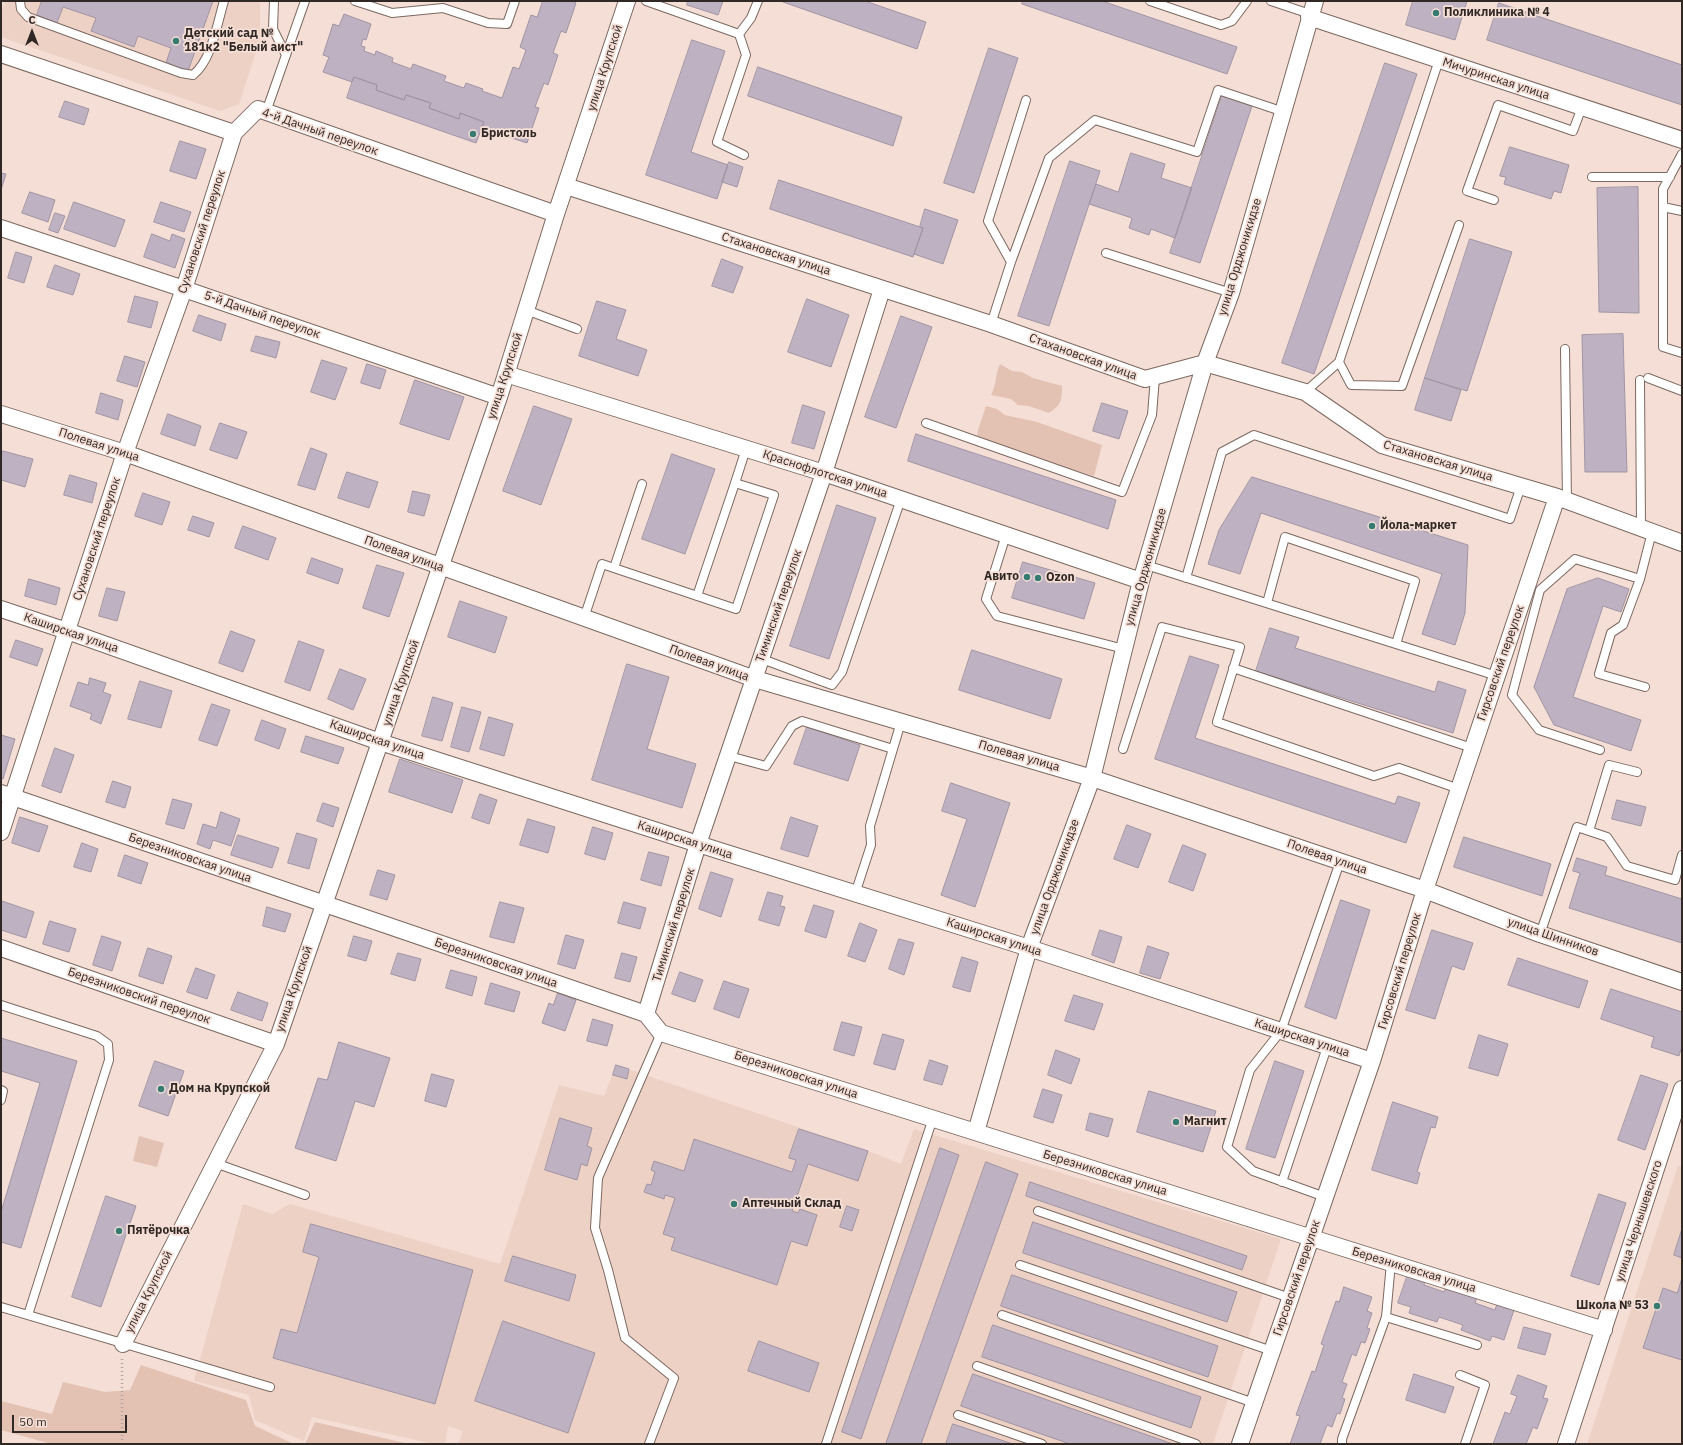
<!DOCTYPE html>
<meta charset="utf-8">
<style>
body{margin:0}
#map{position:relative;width:1683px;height:1445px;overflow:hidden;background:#f4ded5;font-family:"IBM Plex Sans",sans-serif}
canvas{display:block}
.frame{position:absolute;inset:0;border:2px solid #302825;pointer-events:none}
.north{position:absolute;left:12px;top:12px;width:40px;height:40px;-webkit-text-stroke:3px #f4ded5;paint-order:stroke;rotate:0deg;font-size:11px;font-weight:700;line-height:16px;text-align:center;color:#302825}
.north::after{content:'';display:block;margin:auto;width:14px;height:18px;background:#302825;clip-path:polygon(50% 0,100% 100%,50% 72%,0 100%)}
.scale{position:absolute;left:12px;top:1415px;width:115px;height:18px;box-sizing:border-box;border:2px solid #302825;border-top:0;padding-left:5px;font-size:12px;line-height:14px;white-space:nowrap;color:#302825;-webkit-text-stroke:3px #f4ded5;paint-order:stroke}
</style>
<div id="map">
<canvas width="1683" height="1445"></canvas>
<div class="frame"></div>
<div class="north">С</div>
<div class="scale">50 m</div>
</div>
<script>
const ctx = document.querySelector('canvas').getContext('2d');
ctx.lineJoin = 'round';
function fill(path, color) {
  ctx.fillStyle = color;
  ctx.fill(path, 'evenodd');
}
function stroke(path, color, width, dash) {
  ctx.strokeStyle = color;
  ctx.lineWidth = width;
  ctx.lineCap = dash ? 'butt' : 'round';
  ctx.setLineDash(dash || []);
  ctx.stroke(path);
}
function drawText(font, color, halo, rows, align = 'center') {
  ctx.font = font + ' "IBM Plex Sans",sans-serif';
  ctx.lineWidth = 3.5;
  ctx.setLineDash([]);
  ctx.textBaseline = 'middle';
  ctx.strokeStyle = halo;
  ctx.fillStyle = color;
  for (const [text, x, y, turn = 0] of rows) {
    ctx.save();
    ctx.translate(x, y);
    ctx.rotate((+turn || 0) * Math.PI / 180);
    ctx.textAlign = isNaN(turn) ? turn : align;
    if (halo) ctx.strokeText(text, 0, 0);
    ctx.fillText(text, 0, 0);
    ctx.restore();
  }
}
fill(new Path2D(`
 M5,1H260V40L239,104L220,111L1,37V12Z
 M616,1065L868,1151L901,1164L914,1129L1281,1239L1213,1444H458L463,1431L448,1426L445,1444H434L312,1417L304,1441L255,1420L249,1395L194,1381L243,1204L272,1214L290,1204L500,1264L559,1085L604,1096Z
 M1678,1166L1682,1167V1444H1587Z`), '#edd1c4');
fill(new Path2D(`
 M1000,364L1012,371L1022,372L1033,378L1062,386C1062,401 1061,405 1049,413L1029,406L1018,405L1011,399L991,395C997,384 995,374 1000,364Z
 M986,406L997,409L1005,415L1037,422L1102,445L1094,476L1033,458L977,437L978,430Z
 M139,1136L164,1143L157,1167L133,1161Z
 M141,1365L246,1400L255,1426L294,1444H51L1,1430V1401L52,1414L63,1382L105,1392L130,1390Z
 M315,1422L409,1444H305Z`), '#e4c2b3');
const building = new Path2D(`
 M42,1H213L188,71L166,63L171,48L138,36L134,47L91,31L96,18L63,7L57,23L37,15Z
 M543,1H571L576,3L566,33L561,31L553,53L558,55L548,85L544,83L535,107L539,108L527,143L481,128L484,122L460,113L459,119L429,108L431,103L406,95L404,100L376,90L377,85L354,77L352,82L323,72L329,57L323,55L333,24L339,26L344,14L371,24L366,40L363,39L361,46L365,47L364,51L375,55L376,51L393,58L392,62L411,69L413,64L446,76L444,81L464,88L466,83L483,89L482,91L502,98L513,67L519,69L526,50L520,47L531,15L537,17Z
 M688,1H723L718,15L687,5Z
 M783,1H865L926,22L917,49L783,2Z
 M1023,1H1102L1237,47L1227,74L1022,4Z
 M1413,1H1467L1455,40L1406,25Z
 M1499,3L1682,65V105L1487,40Z
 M692,40L725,51L691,152L728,165L717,199L646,175Z
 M989,48L1018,58L974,193L944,183Z
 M1385,63L1417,74L1314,374L1282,363Z
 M758,67L902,117L893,146L748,96Z
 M354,77L377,85L376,90L404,100L406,95L431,103L429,108L459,119L460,113L484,122L476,143L347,98Z
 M1222,96L1252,106L1200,263L1170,253Z
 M65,101L89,109L84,125L59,117Z
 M180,141L206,149L196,179L170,171Z
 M1510,147L1569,165L1561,193L1554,191L1551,199L1504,184L1506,177L1500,176Z
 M1131,153L1165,164L1161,178L1192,188L1175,238L1151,229L1149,235L1129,228L1132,218L1089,204L1096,184L1118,192Z
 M1070,161L1100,171L1049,326L1018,316Z
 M729,162L743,167L737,187L722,182Z
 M1,173L6,174L1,190Z
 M779,180L923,228L913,257L770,209Z
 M1638,187L1639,313L1599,312L1597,188Z
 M30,192L55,200L48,222L22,213Z
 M74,202L125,220L115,247L64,229Z
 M161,202L191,212L184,232L154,222Z
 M925,209L958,220L943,264L914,254L923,228L920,227Z
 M55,213L65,216L58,233L49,230Z
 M152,234L170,241L172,234L185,239L175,268L144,257Z
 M1470,239L1512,252L1467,391L1425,378Z
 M16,252L32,257L24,283L8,278Z
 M722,259L743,267L733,293L712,286Z
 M55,265L80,274L73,295L47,287Z
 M135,296L158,302L151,328L128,322Z
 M807,299L849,315L831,367L788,352Z
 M597,301L626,310L616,339L647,350L638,376L579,356Z
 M199,315L226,324L221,341L193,331Z
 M901,316L932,327L896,428L865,417Z
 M1623,334L1627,472H1585L1582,335Z
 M256,336L280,342L276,358L251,351Z
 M125,356L145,362L137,387L117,381Z
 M322,360L347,368L335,400L311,392Z
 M367,364L386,370L380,389L361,383Z
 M1425,378L1461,390L1451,421L1415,410Z
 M415,380L464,397L449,440L400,424Z
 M101,393L123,400L118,420L96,413Z
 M1102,403L1128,411L1119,439L1093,431Z
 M803,405L825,412L814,449L792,443Z
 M534,406L572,419L541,505L503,491Z
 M168,414L201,426L195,446L161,434Z
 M220,423L247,432L237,459L210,450Z
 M916,434L1116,500L1108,529L908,461Z
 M311,448L327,454L315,490L298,485Z
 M3,451L33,459L25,487L1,480V459Z
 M672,454L715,469L685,554L642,539Z
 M347,472L378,482L369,508L338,498Z
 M70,475L97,483L92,503L64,495Z
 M1252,477L1468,545L1465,613L1455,645L1422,634L1442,574L1261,513L1240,574L1208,564L1219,530Z
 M413,491L430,495L424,516L408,512Z
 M143,493L170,502L162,525L135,516Z
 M837,505L876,518L829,659L790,646Z
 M193,516L214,523L209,537L188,530Z
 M243,526L276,538L268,560L235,548Z
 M312,558L343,569L338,584L307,573Z
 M1023,562L1095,583L1084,619L1012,598Z
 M377,565L404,573L389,617L363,608Z
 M1598,578L1629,589L1621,612L1603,606L1573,697L1641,720L1631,751L1554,725L1534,687L1567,589Z
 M29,579L60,588L56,605L25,596Z
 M107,588L125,592L117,621L99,616Z
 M460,601L507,617L495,653L448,637Z
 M1270,628L1299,637L1295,648L1435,692L1438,681L1466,690L1453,733L1256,671Z
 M231,631L255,640L243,672L219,663Z
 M16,640L43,649L37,666L10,657Z
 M299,641L324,650L310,691L285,682Z
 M972,650L1062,679L1050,719L959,690Z
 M1190,656L1219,665L1195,738L1395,804L1398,796L1420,803L1406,843L1155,759Z
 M627,664L669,677L647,749L696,764L682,808L592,780Z
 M340,669L366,679L353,710L328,699Z
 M90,678L106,683L103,692L111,695L101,724L90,719L92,714L70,706L78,682L88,685Z
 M140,681L172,691L161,728L128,719Z
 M433,697L453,703L442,741L422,736Z
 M212,704L230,710L217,746L199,740Z
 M462,707L481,712L469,752L451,747Z
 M489,717L513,724L504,756L480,749Z
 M262,720L286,729L279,749L255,740Z
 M807,727L860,745L848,781L794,764Z
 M1,735L15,739L3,779L1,778Z
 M306,736L344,748L338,764L301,752Z
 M55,748L74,755L61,793L42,786Z
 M400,759L463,780L452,813L389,792Z
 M113,781L131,787L125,808L106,802Z
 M951,783L1010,803L975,907L941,895L967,819L942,811Z
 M480,794L497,800L489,824L472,818Z
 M173,799L192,804L184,829L166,824Z
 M1617,800L1646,807L1641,826L1612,819Z
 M323,803L339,808L333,827L317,821Z
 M221,812L240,819L231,846L213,840L210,849L197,844L203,824L216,828Z
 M20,817L48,826L39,852L12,843Z
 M791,817L818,826L808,857L781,849Z
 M528,819L555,827L548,853L520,845Z
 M1127,825L1151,834L1138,868L1114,859Z
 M593,827L613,833L605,860L585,854Z
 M297,833L317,839L309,869L288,863Z
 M238,835L279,848L272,868L231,855Z
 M1464,837L1551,864L1542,896L1454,867Z
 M82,843L98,849L91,872L74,867Z
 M1183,845L1206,854L1193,891L1169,882Z
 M649,852L669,857L661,886L641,880Z
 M125,855L148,863L141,884L118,876Z
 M1577,858L1607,867L1605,875L1682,899V943L1569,908L1580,873L1573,871Z
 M378,870L395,875L387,900L370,895Z
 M711,872L733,879L721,917L699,909Z
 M768,892L783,896L780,906L785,907L779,926L759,920Z
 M1341,900L1370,910L1336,1019L1305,1007Z
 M2,901L34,912L26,938L1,930Z
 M500,902L524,908L514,943L490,937Z
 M624,902L646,908L640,929L618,923Z
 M814,905L834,911L826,938L805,931Z
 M267,907L291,914L285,932L263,926Z
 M50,921L76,929L69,952L43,944Z
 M860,923L877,930L865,962L848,956Z
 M1100,930L1122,937L1114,963L1092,955Z
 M1432,930L1473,943L1464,970L1452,966L1435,1019L1406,1010Z
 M566,935L584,940L575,969L558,964Z
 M102,936L121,942L112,971L93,965Z
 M354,936L372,941L366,961L348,956Z
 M899,939L914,943L904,975L889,969Z
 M1148,946L1169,953L1160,979L1140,973Z
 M148,948L172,956L163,984L139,976Z
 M398,953L421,959L415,981L391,974Z
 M622,953L637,957L630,982L615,978Z
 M962,957L978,962L970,992L953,987Z
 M1518,958L1588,981L1579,1008L1508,985Z
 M196,968L215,975L207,999L187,992Z
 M451,970L477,977L472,996L446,988Z
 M680,972L703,980L695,1002L672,994Z
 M724,981L749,989L739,1018L714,1009Z
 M491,983L520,992L514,1012L485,1004Z
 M1611,989L1682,1012V1046L1679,1056L1651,1047L1654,1037L1601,1019Z
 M238,992L268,1003L262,1021L231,1010Z
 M558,993L576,1000L565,1031L542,1023L549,1003L553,1005Z
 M1074,995L1103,1004L1094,1030L1065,1021Z
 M593,1019L613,1025L607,1046L587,1041Z
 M842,1022L862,1027L854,1056L834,1050Z
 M883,1034L904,1040L895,1070L874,1064Z
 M1479,1035L1508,1044L1498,1076L1469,1068Z
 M1,1038L77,1061L21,1248L1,1242V1212L40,1083L1,1071Z
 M339,1042L390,1058L374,1107L355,1101L336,1161L295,1148L318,1078L327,1080Z
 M1056,1050L1080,1059L1071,1084L1048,1075Z
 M930,1060L948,1066L942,1085L924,1080Z
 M155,1061L184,1071L168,1116L139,1106Z
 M1275,1061L1304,1071L1275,1158L1246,1149Z
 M616,1065L629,1069L627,1079L613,1075Z
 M432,1074L454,1080L446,1107L425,1101Z
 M1641,1075L1668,1084L1645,1150L1618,1140Z
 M1043,1089L1062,1095L1053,1123L1034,1117Z
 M1149,1091L1216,1111L1203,1152L1137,1132Z
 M1393,1102L1438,1117L1435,1128L1431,1127L1417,1172L1420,1173L1417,1184L1372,1170Z
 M1090,1113L1113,1119L1108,1137L1086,1130Z
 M560,1118L592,1128L587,1146L592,1148L587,1166L581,1164L577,1180L545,1170Z
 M799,1129L868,1151L858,1181L808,1164L792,1211L798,1213L800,1209L817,1215L807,1246L791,1241L777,1285L671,1250L675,1238L663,1234L675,1198L665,1195L664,1199L644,1192L647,1184L651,1185L655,1172L651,1170L654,1161L684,1171L694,1139L792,1172L796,1160L789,1158Z
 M940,1148L959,1155L861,1439L842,1432Z
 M986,1162L1018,1174L921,1444H886Z
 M1030,1182L1247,1256L1242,1270L1026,1196Z
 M1599,1194L1626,1203L1599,1285L1571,1276Z
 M106,1196L136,1206L101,1307L72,1297Z
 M847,1206L859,1210L852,1231L840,1227Z
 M1033,1222L1237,1292L1227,1322L1023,1253Z
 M311,1224L473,1270L435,1404L273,1358L281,1329L297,1333L319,1257L303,1252Z
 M1682,1229V1258L1674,1255Z
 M513,1256L576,1275L569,1301L505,1281Z
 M1408,1274L1425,1280L1424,1285L1444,1292L1446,1287L1477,1297L1475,1303L1495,1310L1497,1304L1514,1310L1504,1340L1492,1336L1490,1341L1461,1330L1463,1325L1439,1317L1437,1322L1409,1313L1411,1307L1398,1303Z
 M1012,1275L1218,1346L1208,1377L1001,1306Z
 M1682,1278V1360L1643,1348L1663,1288L1677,1293Z
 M1344,1287L1372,1297L1367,1311L1372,1313L1367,1328L1370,1329L1365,1343L1361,1342L1356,1356L1352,1354L1342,1382L1347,1384L1342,1398L1345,1399L1340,1414L1337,1413L1332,1427L1327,1425L1320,1444H1287V1443L1290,1444L1300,1416L1296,1415L1312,1371L1315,1372L1324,1345L1321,1344L1336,1301L1339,1302Z
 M503,1321L595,1353L568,1433L475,1401Z
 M993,1325L1201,1397L1191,1428L982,1357Z
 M1524,1327L1551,1334L1545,1355L1518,1348Z
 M759,1341L819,1363L809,1392L748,1371Z
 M973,1374L1173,1444H1070L961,1406Z
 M1414,1374L1454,1387L1445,1413L1406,1400Z
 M1518,1375L1547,1386L1543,1398L1548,1399L1537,1429L1533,1427L1526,1444H1493L1505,1412L1510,1414L1517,1396L1511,1394Z
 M953,1424L1013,1444H946Z`);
fill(building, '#beb1c1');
stroke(building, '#a194a4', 1);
const service = new Path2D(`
 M20,1L21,9L28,17L181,73L193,75C212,60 217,24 224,1
 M274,1L273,29L286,55
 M355,1L392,13L443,8L488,23L507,24L515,1
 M646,1L739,34L751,18L758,1
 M1150,1L1221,25L1232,21L1247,1
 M1271,1L1310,14
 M739,34L746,55L717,142L744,155
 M266,112L305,1
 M1682,154L1663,189V347L1682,353
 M1592,177H1670
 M1494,200L1467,191L1498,105L1573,131L1582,107
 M1663,207L1682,211
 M1106,253L1231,293
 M1011,262L988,221L1026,100
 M526,310L577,329
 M991,324L1011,262L1049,158L1095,120L1197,152L1218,90L1284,112
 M1565,349L1567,501
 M1339,362L1351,385L1402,386L1459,225
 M1648,378L1682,391
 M1640,380L1641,528
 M1305,392L1339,362L1439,60
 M926,423L1122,492L1152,415L1155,377
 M1006,535L986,599L997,616L1124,649
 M1146,565L1497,676
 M614,568L642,484
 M1186,578L1222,452L1254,435L1510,519L1521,486
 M1640,579L1623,625L1611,633L1599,674L1645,687
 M697,596L735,483
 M1267,603L1285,537L1415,581L1396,644
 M584,618L602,564L736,609L774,495L735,483L746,449
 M762,659L832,685L842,672L901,499
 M1233,668L1472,748
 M1123,749L1162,627L1240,647L1217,722L1374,776L1399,768L1459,789
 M1600,750L1539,730L1512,695L1540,590L1575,559L1640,579L1652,532
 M729,756L766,766L792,726L802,721L893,749
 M1589,831L1609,765L1637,772
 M855,894L871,845L870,826L901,722
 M1540,934L1577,827L1607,837L1627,866L1675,880L1682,855
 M1,1005L97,1036L108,1044L109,1060L28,1315
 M1,1090L3,1091L1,1100
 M215,1163L305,1195
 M1282,1182L1327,1047
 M1325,1197L1253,1171L1227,1147L1250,1070L1281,1031L1340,862
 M1038,1211L1290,1298
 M1020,1265L1272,1351
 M1,1307L270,1387
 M1002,1315L1254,1403
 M1386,1317L1391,1263
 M977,1366L1196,1444
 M1460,1375L1485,1385L1465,1444
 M958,1415L1042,1444
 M649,1444L674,1378L625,1338L608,1270L595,1228L598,1178L661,1033
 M826,1444L933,1118
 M1342,1444V1439L1386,1317L1477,1345`);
const minor = new Path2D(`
 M1309,17L1682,140
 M1,54L234,133L258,109L556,214
 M566,186L991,324L1145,379L1205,363L1305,392L1382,445L1557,497L1682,543
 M1,228L184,289L499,397
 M506,374L824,473L1141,581
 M1,414L125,453L755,679L1092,778L1425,890L1540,934L1682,982
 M1,609L67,631L380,742L698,844L1029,948L1372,1061
 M1,793L646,1014L661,1033L1604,1330
 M1,832L125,453L184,289L234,133
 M1,948L276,1044
 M646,1014L698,844L824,473L882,289
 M976,1132L1029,948L1092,778L1141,581L1205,363L1231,293L1315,1
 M123,1344L276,1044L499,397L556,214L627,1
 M1240,1444L1372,1061L1425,890L1557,497
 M1566,1444L1682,1089`);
stroke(service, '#7c6961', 10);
stroke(minor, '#7c6961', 18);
stroke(new Path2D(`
 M122,1444V1359`), '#b5a49d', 2.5, [1, 3]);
stroke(service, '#fff', 8);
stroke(minor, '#fff', 16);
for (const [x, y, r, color] of [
 [1436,13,4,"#357b71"],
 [176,41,4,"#357b71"],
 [473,134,4,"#357b71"],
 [1372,526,4,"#357b71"],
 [1027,577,4,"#357b71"],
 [1038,578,4,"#357b71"],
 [161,1089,4,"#357b71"],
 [1176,1122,4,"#357b71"],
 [734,1204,4,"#357b71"],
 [119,1231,4,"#357b71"],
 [1657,1306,4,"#357b71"]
]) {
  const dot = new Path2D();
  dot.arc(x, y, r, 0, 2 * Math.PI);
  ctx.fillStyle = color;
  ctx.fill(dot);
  stroke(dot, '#f4ded5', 1.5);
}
drawText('bold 12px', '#302825', '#f4ded5', [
 ["Поликлиника № 4",1444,13],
 ["Детский сад №",184,34],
 ["181к2 \"Белый аист\"",184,48],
 ["Бристоль",481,134],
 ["Йола-маркет",1380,526],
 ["Авито",1019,577,"right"],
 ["Ozon",1046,578],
 ["Дом на Крупской",169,1089],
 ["Магнит",1184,1122],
 ["Аптечный Склад",742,1204],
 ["Пятёрочка",127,1231],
 ["Школа № 53",1649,1306,"right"]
], 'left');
drawText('12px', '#302825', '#f4ded5', [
 ["улица Крупской",605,68,-72],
 ["Мичуринская улица",1496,79,18],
 ["4-й Дачный переулок",320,132,19],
 ["Сухановский переулок",202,232,-72],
 ["Стахановская улица",776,254,18],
 ["улица Орджоникидзе",1240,257,-73],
 ["5-й Дачный переулок",262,315,19],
 ["Стахановская улица",1083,357,20],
 ["улица Крупской",505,376,-72],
 ["Полевая улица",99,445,18],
 ["Стахановская улица",1438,461,17],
 ["Краснофлотская улица",825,474,18],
 ["Сухановский переулок",97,539,-72],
 ["Полевая улица",404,554,20],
 ["улица Орджоникидзе",1146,567,-74],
 ["Тиминский переулок",779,606,-71],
 ["Каширская улица",71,633,19],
 ["Полевая улица",709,663,20],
 ["Гирсовский переулок",1501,663,-71],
 ["улица Крупской",401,683,-71],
 ["Каширская улица",377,740,19],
 ["Полевая улица",1019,756,16],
 ["Каширская улица",685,840,18],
 ["Полевая улица",1327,857,19],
 ["Березниковская улица",190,858,19],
 ["улица Орджоникидзе",1055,877,-70],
 ["Тиминский переулок",674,925,-73],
 ["Каширская улица",994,937,18],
 ["улица Шинников",1553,937,19],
 ["Березниковская улица",496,963,19],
 ["Гирсовский переулок",1400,971,-73],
 ["улица Крупской",294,989,-71],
 ["Березниковский переулок",139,996,19],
 ["Каширская улица",1302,1038,18],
 ["Березниковская улица",796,1075,18],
 ["Березниковская улица",1105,1173,17],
 ["улица Чернышевского",1639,1221,-72],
 ["Березниковская улица",1414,1270,17],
 ["Гирсовский переулок",1297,1278,-71],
 ["улица Крупской",149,1292,-63]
]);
</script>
